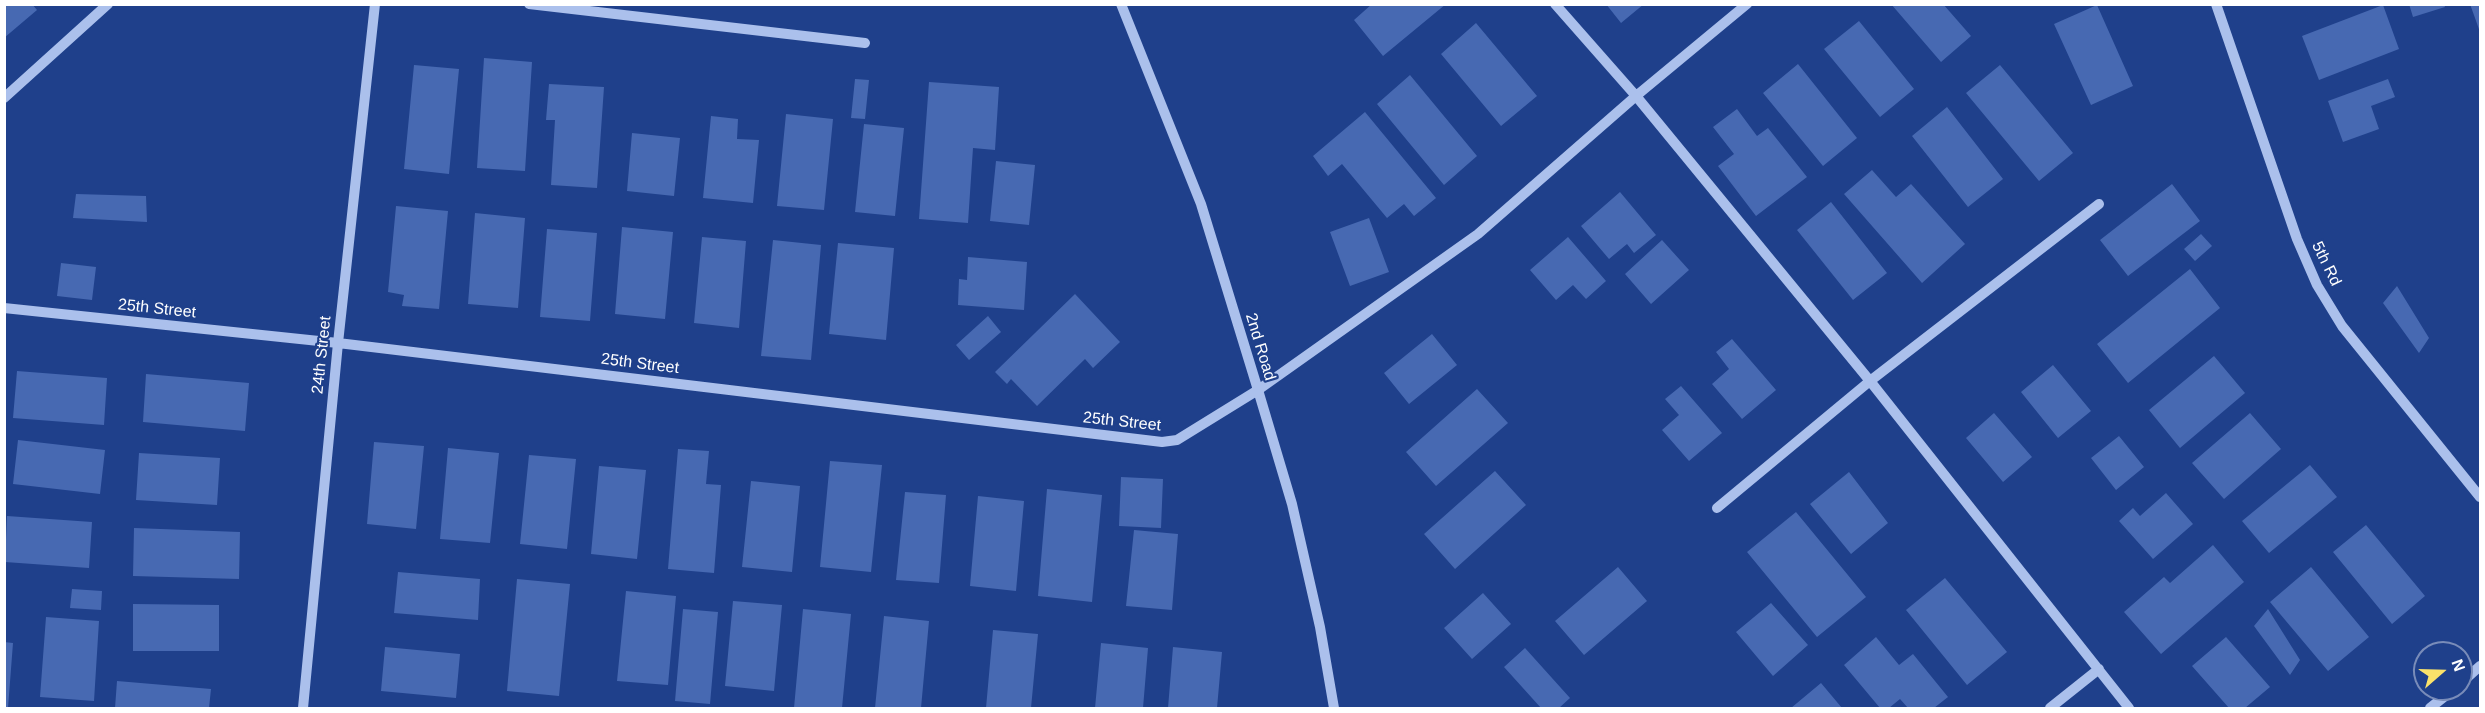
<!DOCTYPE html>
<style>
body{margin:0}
#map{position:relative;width:2485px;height:713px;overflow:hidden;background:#1f408b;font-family:Helvetica,sans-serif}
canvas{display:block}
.frame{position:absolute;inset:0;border:6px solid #fff;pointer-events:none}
.north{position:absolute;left:2413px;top:641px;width:60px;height:60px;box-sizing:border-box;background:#1f408b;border:2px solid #798cb9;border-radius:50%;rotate:70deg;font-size:16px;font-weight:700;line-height:24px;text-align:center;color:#fff}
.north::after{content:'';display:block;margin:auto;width:21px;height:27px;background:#fae26a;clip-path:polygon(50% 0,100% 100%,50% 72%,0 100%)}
</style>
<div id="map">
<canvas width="2485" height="713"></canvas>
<div class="frame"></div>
<div class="north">N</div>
</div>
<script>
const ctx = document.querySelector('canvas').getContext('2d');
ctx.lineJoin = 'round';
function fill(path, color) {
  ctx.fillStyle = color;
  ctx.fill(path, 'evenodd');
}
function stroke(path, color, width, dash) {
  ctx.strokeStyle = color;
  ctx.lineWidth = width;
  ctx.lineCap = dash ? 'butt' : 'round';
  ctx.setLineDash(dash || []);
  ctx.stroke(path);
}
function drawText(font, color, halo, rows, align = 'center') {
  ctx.font = font + ' Helvetica,sans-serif';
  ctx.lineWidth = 4.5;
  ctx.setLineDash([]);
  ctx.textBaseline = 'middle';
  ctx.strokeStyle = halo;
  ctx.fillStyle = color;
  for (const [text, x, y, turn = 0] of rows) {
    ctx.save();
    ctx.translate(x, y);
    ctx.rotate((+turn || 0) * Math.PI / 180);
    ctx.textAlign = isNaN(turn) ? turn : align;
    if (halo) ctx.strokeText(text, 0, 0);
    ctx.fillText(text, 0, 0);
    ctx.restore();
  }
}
fill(new Path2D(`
 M4,4H32L37,10L4,38Z
 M1372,4H1446L1383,56L1354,20Z
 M1606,4H1644L1621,23Z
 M1891,4H1943L1971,36L1941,62Z
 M2409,4H2444L2445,7L2413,17Z
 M2470,4H2480V32Z
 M2097,5L2133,86L2091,105L2054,24Z
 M2383,5L2399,49L2319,80L2302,36Z
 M1859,21L1914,89L1880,117L1824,49Z
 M1476,23L1537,96L1501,126L1441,54Z
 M484,58L532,62L525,171L477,168Z
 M1798,64L1857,138L1823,166L1763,93Z
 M414,65L459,69L449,174L404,169Z
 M2000,65L2073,153L2039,181L1966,93Z
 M1410,75L1477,156L1444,185L1377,104Z
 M855,79L869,80L865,119L851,118Z
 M2388,79L2395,97L2371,106L2379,129L2343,142L2328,101Z
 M929,82L999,87L995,150L973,148L968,223L919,219Z
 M549,84L604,87L597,188L551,185L555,120H546Z
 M1947,107L2003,179L1968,207L1912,136Z
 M1737,109L1757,136L1768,128L1807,177L1756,216L1718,166L1734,154L1713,127Z
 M1365,112L1436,198L1414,216L1404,204L1387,218L1342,164L1328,176L1313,156Z
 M786,114L833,119L824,210L777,206Z
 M711,116L738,119L737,139L759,140L753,203L703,198Z
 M864,124L904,128L895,216L855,212Z
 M632,133L680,138L674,196L627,191Z
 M996,161L1035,165L1029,225L990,221Z
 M1872,170L1896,197L1911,184L1965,244L1922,283L1844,194Z
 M2172,184L2200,221L2128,276L2100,240Z
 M1620,192L1656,235L1634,253L1627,244L1609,259L1581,226Z
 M76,194L146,196L147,222L73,218Z
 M1831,202L1887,273L1853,300L1797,230Z
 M396,206L448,211L439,309L402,306L404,295L388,292Z
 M475,213L525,218L518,308L468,304Z
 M1369,218L1389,272L1350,286L1330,232Z
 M622,227L673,232L665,319L615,314Z
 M547,229L597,233L590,321L540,317Z
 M2201,234L2212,246L2195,261L2184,249Z
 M702,237L746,241L739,328L694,323Z
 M1568,237L1606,281L1586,299L1573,285L1556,300L1530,270Z
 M773,240L821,245L811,360L761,356Z
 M1662,240L1689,270L1651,304L1625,274Z
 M838,243L894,248L886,340L829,334Z
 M968,257L1027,262L1024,310L958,305L959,279L967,280Z
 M61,263L96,267L92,300L57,296Z
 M2190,269L2220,308L2128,383L2097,344Z
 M2397,286L2429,338L2419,353L2383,303Z
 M1075,294L1120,342L1093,368L1085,359L1037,406L1011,379L1007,384L995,372Z
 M988,316L1001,332L969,360L956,345Z
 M1432,334L1457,365L1409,404L1384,373Z
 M1732,339L1776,390L1742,419L1712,384L1729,369L1716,352Z
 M2214,356L2245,393L2180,448L2149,410Z
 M2053,365L2091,411L2058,438L2021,392Z
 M17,371L107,378L104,425L13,418Z
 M146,374L249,383L245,431L143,422Z
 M1681,386L1722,433L1689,461L1662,430L1679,415L1665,399Z
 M1477,389L1508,423L1436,486L1406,452Z
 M1994,413L2032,457L2003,482L1966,438Z
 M2250,413L2281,449L2224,499L2192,463Z
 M2119,436L2144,467L2116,490L2091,458Z
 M18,440L105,450L100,494L13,484Z
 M374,442L424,446L416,529L367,524Z
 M448,448L499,453L490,543L440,539Z
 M678,449L709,451L706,484L721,485L714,573L668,569Z
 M139,453L220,458L217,505L136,500Z
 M529,455L576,459L567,549L520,544Z
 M830,461L882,465L871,572L820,567Z
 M2310,465L2337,497L2269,553L2242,521Z
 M599,466L646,470L637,559L591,554Z
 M1495,471L1526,505L1455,569L1424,534Z
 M1849,472L1888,523L1851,554L1810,504Z
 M1121,477L1163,479L1161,528L1119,526Z
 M751,481L800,486L792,572L742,567Z
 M1047,489L1102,495L1092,602L1038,596Z
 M905,492L946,495L939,583L896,580Z
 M2166,493L2193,524L2153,559L2119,521L2133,508L2140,516Z
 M978,496L1024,501L1016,591L970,586Z
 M1796,512L1866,597L1817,637L1747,552Z
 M7,516L92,522L89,568L5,562Z
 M2366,525L2425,596L2392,624L2333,552Z
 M134,528L240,532L239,579L133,576Z
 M1134,530L1178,534L1172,610L1126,606Z
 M2213,545L2244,582L2161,654L2124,612L2164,577L2170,583Z
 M1618,567L1647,601L1584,655L1555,621Z
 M2311,567L2369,637L2328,671L2270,602Z
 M398,572L480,579L478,620L394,613Z
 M1945,578L2007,652L1967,685L1906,610Z
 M517,579L570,584L559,696L507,691Z
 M72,589L102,591L101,610L70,608Z
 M626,591L676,596L668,685L617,681Z
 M1483,593L1511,624L1472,659L1444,628Z
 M733,601L782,605L774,691L725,686Z
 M1771,603L1808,645L1773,676L1736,632Z
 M133,604L219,605V651H133Z
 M683,609L718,612L710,704L675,701Z
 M803,609L851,614L842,708H794Z
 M2268,609L2300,660L2290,675L2254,626Z
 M884,616L929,621L921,708H875Z
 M46,617L99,621L94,701L40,697Z
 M993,630L1038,634L1031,708H986Z
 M1876,637L1899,665L1913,654L1948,697L1934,708H1908L1900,699L1889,708H1880L1844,665Z
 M2226,637L2270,687L2245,708H2229L2192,666Z
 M4,642L13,643L8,708H4Z
 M1101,643L1148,648L1143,708H1095Z
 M385,647L460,654L456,698L381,691Z
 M1173,647L1222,652L1217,708H1168Z
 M1525,648L1570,698L1559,708H1541L1504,667Z
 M117,681L211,689L209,708H115Z
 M1821,683L1842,708H1791Z`), '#4769b2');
stroke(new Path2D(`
 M529,4L865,43
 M1121,4L1201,204L1258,390L1292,504L1320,627L1334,708
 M1555,4L1636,96L1870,381L2129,708
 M2216,4L2297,239L2317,285L2342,326L2480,497
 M4,98L108,4
 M4,308L338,343L1162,442L1177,440L1258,390L1478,234L1636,96L1747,4
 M1717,508L1870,381L2099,204
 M2461,683L2480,666
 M303,708L338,343L375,4
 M2050,708L2099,669
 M2430,708L2454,689`), '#abc0ec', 10);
drawText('16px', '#fff', '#1f408b', [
 ["5th Rd",2326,264,64],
 ["25th Street",157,309,6],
 ["2nd Road",1260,347,73],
 ["24th Street",322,355,-84],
 ["25th Street",640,364,7],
 ["25th Street",1122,422,6]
]);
</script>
